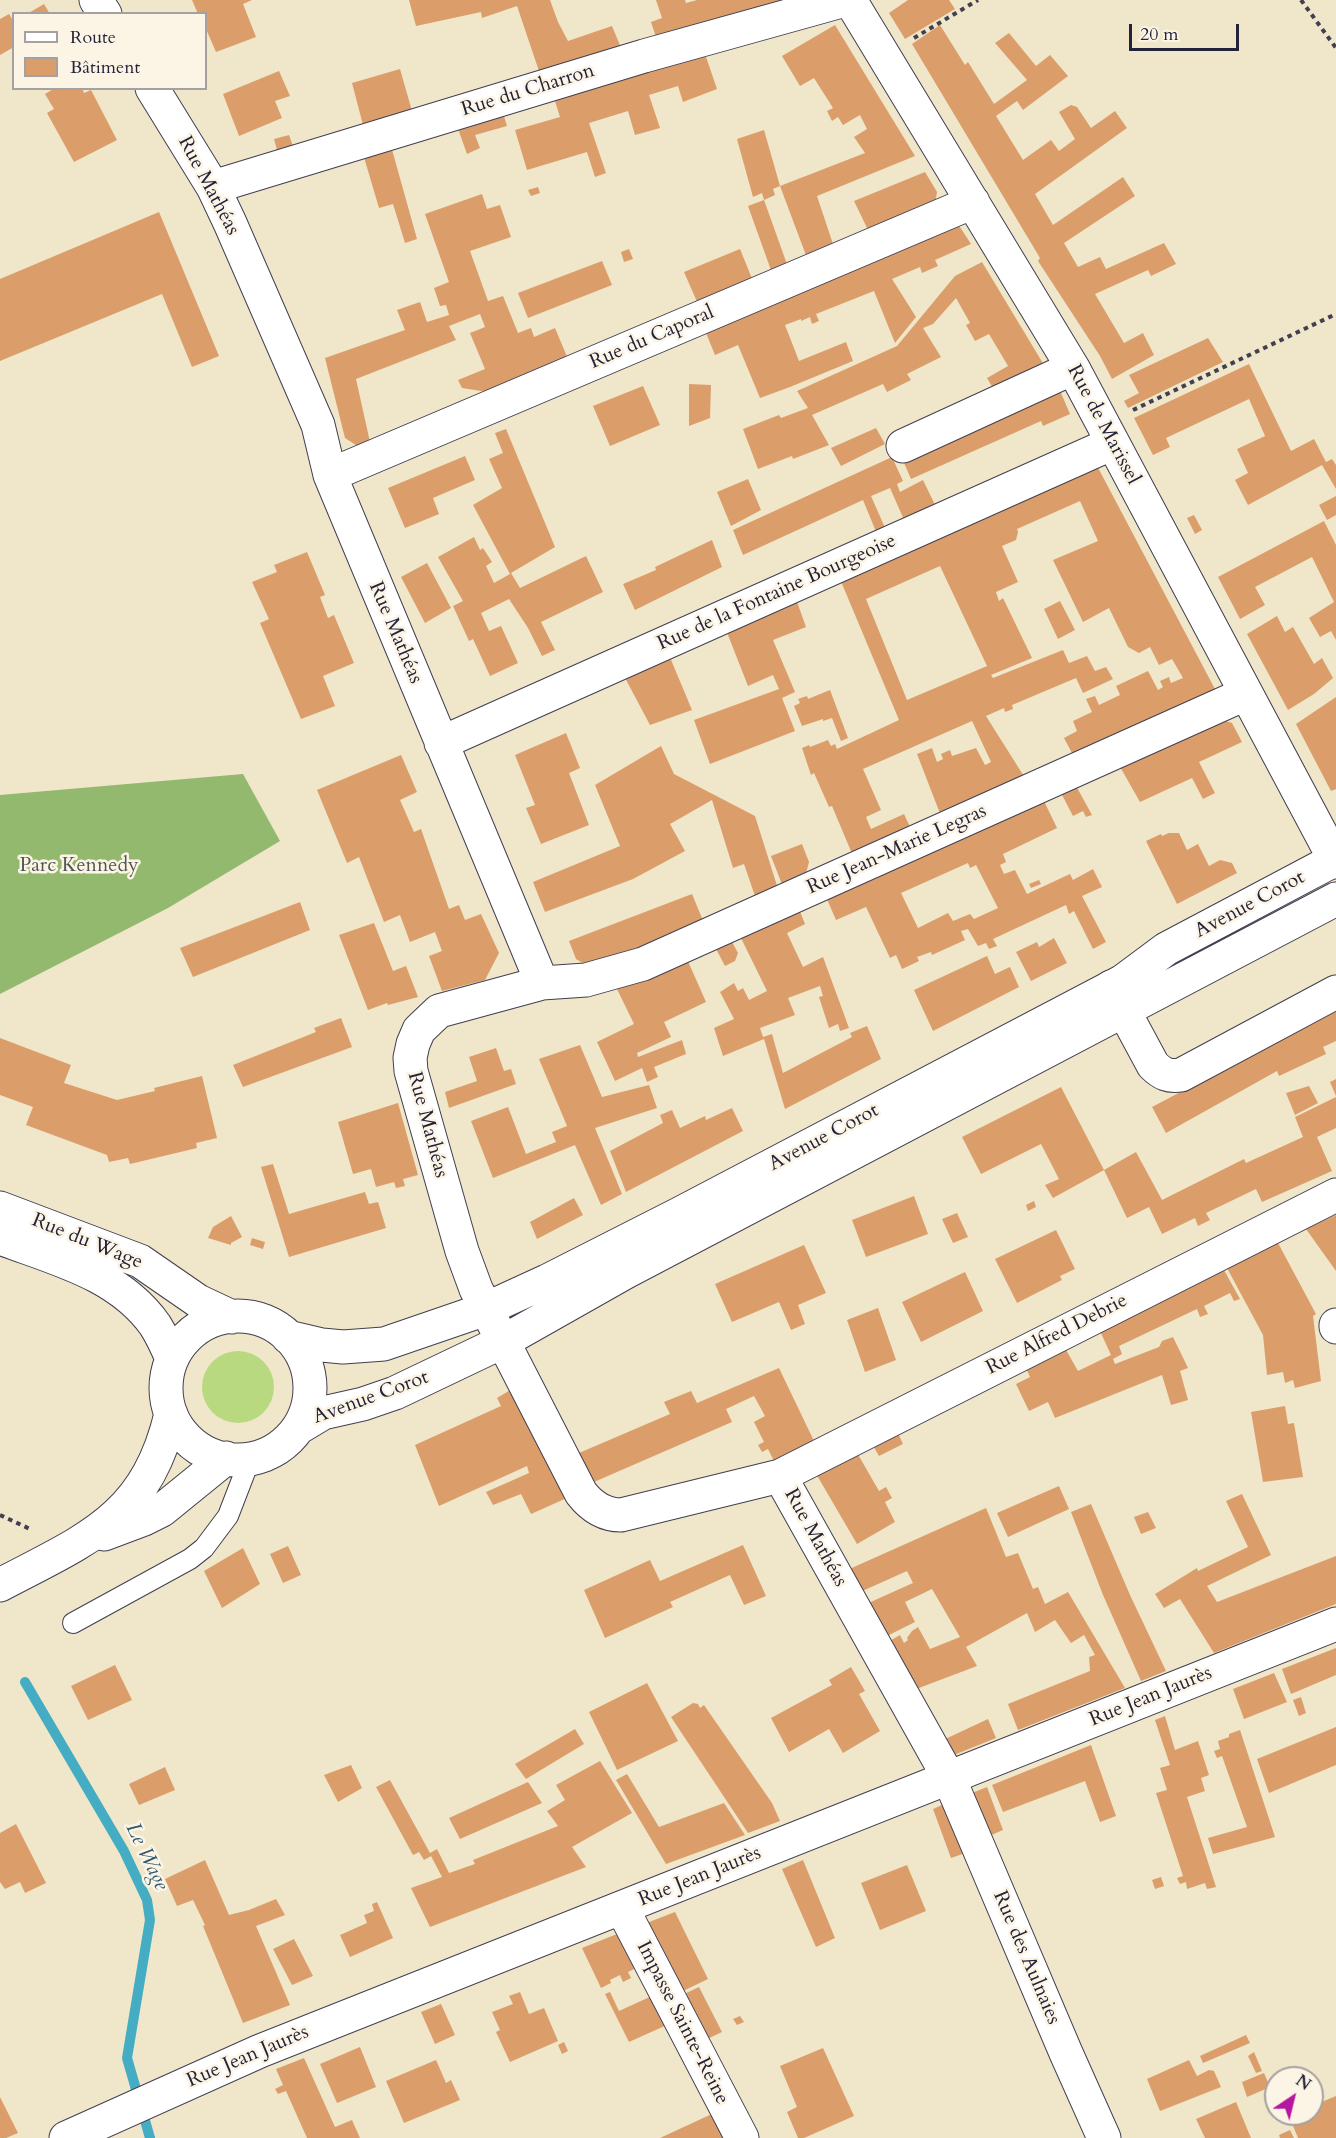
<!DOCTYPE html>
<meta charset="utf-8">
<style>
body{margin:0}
#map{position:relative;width:1336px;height:2138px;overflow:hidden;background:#f0e6c9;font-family:Cardo,serif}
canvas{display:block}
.legend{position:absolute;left:12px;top:12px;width:195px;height:78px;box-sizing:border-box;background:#fcf5e5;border:2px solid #a5a1a1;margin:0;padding:8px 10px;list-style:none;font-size:18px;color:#22223b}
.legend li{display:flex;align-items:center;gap:12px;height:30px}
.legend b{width:30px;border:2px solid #a5a1a1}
.north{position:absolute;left:1264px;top:2066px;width:60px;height:60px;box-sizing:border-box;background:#fcf5e5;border:2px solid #a5a1a1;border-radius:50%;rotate:35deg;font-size:16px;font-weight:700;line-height:24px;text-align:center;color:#22223b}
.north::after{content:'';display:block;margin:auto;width:21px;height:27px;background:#b5179e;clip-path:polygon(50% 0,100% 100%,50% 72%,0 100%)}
.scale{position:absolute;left:1129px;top:24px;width:110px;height:27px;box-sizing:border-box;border:3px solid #22223b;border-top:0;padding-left:8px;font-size:18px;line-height:21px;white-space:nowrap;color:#22223b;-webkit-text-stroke:4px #fcf5e5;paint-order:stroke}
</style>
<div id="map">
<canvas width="1336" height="2138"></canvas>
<ul class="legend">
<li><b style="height:8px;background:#fff"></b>Route</li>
<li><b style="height:16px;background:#db9e6b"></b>Bâtiment</li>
</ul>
<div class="north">N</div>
<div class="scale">20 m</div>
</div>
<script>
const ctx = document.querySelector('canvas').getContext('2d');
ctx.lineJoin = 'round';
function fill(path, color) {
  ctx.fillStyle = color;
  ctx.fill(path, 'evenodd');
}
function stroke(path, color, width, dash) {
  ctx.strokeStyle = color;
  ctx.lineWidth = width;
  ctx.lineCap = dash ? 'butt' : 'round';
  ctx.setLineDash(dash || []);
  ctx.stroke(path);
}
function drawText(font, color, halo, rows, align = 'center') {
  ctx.font = font + ' Cardo,serif';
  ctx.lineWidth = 5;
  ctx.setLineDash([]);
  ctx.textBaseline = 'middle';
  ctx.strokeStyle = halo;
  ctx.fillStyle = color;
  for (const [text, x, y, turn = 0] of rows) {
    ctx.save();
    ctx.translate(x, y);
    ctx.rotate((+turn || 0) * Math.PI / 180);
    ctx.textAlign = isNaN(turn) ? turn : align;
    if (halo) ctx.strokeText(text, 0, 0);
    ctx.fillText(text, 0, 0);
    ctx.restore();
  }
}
fill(new Path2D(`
 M202 1387a36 36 0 1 1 72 0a36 36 0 1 1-72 0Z`), '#b8d980');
fill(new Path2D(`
 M243,774L280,841L168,908L0,994V795Z`), '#92b96e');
stroke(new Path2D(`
 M25,1682L124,1851L147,1900L150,1920L127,2058L150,2138`), '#44adc3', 10);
fill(new Path2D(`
 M192,0H252L243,4L256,37L216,52L206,29V14H198Z
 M409,0H550L558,22L568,41L612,26L622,50L540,74L517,6L482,18L481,12L416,26Z
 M656,0H685L686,3L697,0H793L657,40L651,22L662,18Z
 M908,0H949L955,9L905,39L889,13Z
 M44,4L50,14H27Z
 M9,14L14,22V47L0,55V19Z
 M835,25L915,156L817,196L834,247L807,258L780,186L865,153L854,137L867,129L860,115L843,125L838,117L832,121L827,111L833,108L814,78L800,86L782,56Z
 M940,25L965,65L968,62L994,104L1027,80L995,43L1009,33L1036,66L1050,55L1068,76L1023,110L1017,101L996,116L1023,160L1051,140L1059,151L1075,139L1059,112L1071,105L1077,107L1091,128L1115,111L1127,128L1035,194L1053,225L1123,177L1135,196L1064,243L1078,267L1100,257L1106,269L1164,243L1176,264L1151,276L1148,270L1095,294L1124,343L1143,333L1154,355L1112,379L1100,356L1038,261L1040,258L912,44Z
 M705,54L717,89L683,102L678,86L649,95L660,128L635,135L628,111L589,123L606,173L595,177L587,152L527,170L515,130L560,117L554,98Z
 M400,69L412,111L363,125L352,83Z
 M279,71L290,96L275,101L282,118L239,136L223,94Z
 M55,88H82L84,93L91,90L117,140L74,162L47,113L54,109L45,94Z
 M503,113L507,126L475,135L480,148L467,154L457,126Z
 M764,130L780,186L773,189L775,195L764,200L788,267L772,273L748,206L764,200L762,193L753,197L737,139Z
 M289,135L293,146L277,150L274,139Z
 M391,146L417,239L405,243L393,204L379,208L363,154Z
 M925,172L937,192L935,204L869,232L854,201Z
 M538,187L540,193L531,196L528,190Z
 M482,194L487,209L500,205L511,237L470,251L488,301L503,296L518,333L531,328L534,337L555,328L568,359L488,392L462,388L458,380L485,369L470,333L485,327L480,314L449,326L456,340L356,379L370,442L359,447L345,438L325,358L405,330L397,310L420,302L427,322L449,315L446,305L440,306L434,288L449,282L425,214Z
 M159,212L219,356L192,367L162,294L0,361V279Z
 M953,225L960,227L971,244L935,260L938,266L922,273L920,267L892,279L916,317L895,343L874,291L816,314L819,321L812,324L810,317L801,321V319L785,325L799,361L846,342L853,361L790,387L760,398L738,345L715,355L706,333L895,253V250Z
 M629,249L633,259L624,262L621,252Z
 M740,249L753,281L698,304L684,272Z
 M602,261L612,285L528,318L518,293Z
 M982,262L1047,370L994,390L987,378L1008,366L989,334L975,341L966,325L970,323L956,298L933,324L923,328L941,357L907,374L911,380L887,392L883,384L812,415L829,445L793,459L792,456L758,469L743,429L779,415L781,418L808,408L797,391L897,346L955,276Z
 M1208,338L1223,362L1128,408L1124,401L1139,393L1129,375Z
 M1249,364L1291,451L1314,439L1326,462L1332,459L1336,465V489L1322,465L1248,505L1235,480L1248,473L1237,449L1265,436L1249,399L1166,438L1170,447L1153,455L1134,418Z
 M689,384L711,385L710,418L689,426Z
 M643,386L660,425L610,446L593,406Z
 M1049,389L1061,393L1070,414L1043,426L1041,421L911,479L901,456Z
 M876,428L885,444L841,466L831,448Z
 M506,429L555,547L511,573L520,588L586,556L603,592L541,622L555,650L542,656L528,628L509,599L481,613L489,631L501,626L518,663L490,676L473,639L469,641L453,606L463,601L438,557L474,537L480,550L483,548L492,562L486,566L494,583L510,574L473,505L502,488L489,459L503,453L495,433Z
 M465,456L475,480L433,498L439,514L405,528L388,488Z
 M892,457L903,481L897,484L900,492L923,480L937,509L905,522L890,488L871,496L886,530L877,534L863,500L743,555L733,530Z
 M1095,462L1216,691L1073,755L1064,738L1077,731L1073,721L1092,712L1086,699L1095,696L1099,705L1120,695L1116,686L1148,671L1158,690L1163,687L1160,681L1169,677L1171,683L1183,678L1172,659L1159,665L1150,647L1139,653L1128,647L1109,608L1083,622L1053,560L1098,541L1080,501L1017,529L1018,532L1016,540L1002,546L1018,582L996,592L999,601L1003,598L1032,658L991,675L993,678L1063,650L1069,663L1087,656L1095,671L1106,667L1113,679L1083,693L1076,678L1012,705L1013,709L1005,712L1004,708L986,716L1025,778L941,816L917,754L932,748L937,762L943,759L941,754L950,750L952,756L976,748L985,765L991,762L972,721L863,769L881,810L866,817L871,829L904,814L911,829L853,856L832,806L829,807L814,773L811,775L802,748L809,745L810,747L828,740L831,746L835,744L837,749L899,720L840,579ZM940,566L987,666L907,700L866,599Z
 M748,479L761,510L731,526L717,492Z
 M1336,496V515L1327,520L1319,505Z
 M1194,515L1202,530L1195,534L1187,518Z
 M1324,521L1336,545V640L1331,631L1320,637L1309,618L1334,602L1312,557L1255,587L1265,605L1240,619L1218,577Z
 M712,540L722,567L635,610L623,584L656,570L655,567Z
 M307,552L325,595L320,597L328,618L334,615L354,663L323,676L335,706L301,719L260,623L269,619L252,582L277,572L274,565Z
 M427,563L451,608L425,623L401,577Z
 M796,599L806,627L773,640L795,692L782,698L795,731L710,764L694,720L779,689L773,675L748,686L726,630Z
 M1060,601L1075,630L1058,639L1044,609Z
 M1277,616L1285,632L1293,627L1314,664L1322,658L1333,678L1314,694L1288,710L1247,634Z
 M669,655L692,710L650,725L624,676Z
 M830,690L848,738L841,741L832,718L823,721V719L802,726L794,706L800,703L798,699L807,696L808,699Z
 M1336,697V789L1331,791L1296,724Z
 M1220,719L1232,723L1242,742L1199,762L1215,793L1203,799L1192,778L1140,802L1119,765Z
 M566,733L580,768L569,773L589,825L541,844L526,808L535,805L515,755Z
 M661,746L674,774L755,816L778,889L755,896L744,864L733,868L712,800L670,824L685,851L633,879L545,912L533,882L620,846L595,785Z
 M401,755L417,792L400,800L414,832L421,829L449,909L459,905L465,920L481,914L499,953L485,980L442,991L429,956L442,951L435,932L410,942L400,915L384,922L359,857L347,863L317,790Z
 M1075,784L1092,815L1086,817L1083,811L1073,816L1060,791Z
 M1043,799L1057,828L1003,854L1006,862L1000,865L1004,874L1015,870L1027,894L1070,874L1073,880L1093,869L1102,887L1082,896L1106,942L1093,949L1074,911L1069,914L1066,905L993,939L997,946L989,949L986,943L978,946L968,929L961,931L965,940L932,955L931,952L917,957L919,961L902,969L896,955L890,958L866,907L836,920L826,897ZM968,863L970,868L976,865L998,908L974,919L970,914L953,921L948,913L918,928L901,893Z
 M1169,833H1179L1187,850L1198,844L1209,866L1220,860L1232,863L1237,873L1177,904L1146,841L1161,834L1162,836Z
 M802,844L809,862L805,877L783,887L771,856Z
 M1039,880L1041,884L1031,888L1029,884Z
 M692,894L704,923L637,952L586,965L576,959L569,941Z
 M300,902L310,930L193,977L180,948Z
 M799,909L805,924L787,933L803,967L823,957L849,1028L840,1031L838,1024L829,1028L819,997L823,996L820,986L788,998L795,1015L760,1028L763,1037L772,1034L783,1073L852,1037L850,1033L867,1026L881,1059L785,1109L764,1039L723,1056L714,1028L734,1019L720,992L734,983L738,991L743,988L749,1000L767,991L740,936Z
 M374,923L393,971L406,966L418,997L388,1005L387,1003L368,1010L339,935Z
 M1054,938L1067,963L1031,981L1016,952L1037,942L1039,947Z
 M731,940L738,953L735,961L725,966L715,947Z
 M987,956L995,974L1010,967L1019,987L933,1031L914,990Z
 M687,959L706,1002L664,1022L671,1037L637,1053L638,1057L682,1040L686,1054L654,1067L658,1077L647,1082L642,1068L615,1081L597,1042L634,1024L616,987Z
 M1336,1010V1041L1323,1047L1326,1054L1279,1076L1277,1071L1166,1133L1152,1107Z
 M341,1018L352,1047L243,1087L233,1065L316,1032L314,1028Z
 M0,1038L71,1065L64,1083L117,1100L155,1091L154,1088L202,1076L217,1138L196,1143L197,1148L130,1164L128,1158L109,1162L107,1155L26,1125L33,1107L0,1095Z
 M580,1045L602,1097L649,1085L657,1108L595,1128L622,1194L601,1205L575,1145L493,1178L471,1121L508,1107L526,1154L556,1142L552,1132L567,1126L539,1059Z
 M496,1048L504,1071L511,1069L516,1084L449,1108L445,1092L477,1081L469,1057Z
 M1336,1079V1096L1330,1082Z
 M1309,1086L1318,1103L1295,1115L1286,1093Z
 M1061,1087L1104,1170L1136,1152L1162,1200L1244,1159L1246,1163L1303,1137L1295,1117L1336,1097V1128L1317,1137L1332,1171L1262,1202L1256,1189L1206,1213L1210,1220L1198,1226L1195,1218L1162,1234L1149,1207L1127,1218L1104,1170L1053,1198L1045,1185L1059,1179L1041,1144L981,1174L962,1137Z
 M398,1103L418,1175L403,1179L405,1186L396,1188L394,1182L376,1187L371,1169L353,1174L338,1122Z
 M732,1108L743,1131L626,1192L610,1151L663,1123L660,1115L672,1110L680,1128L705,1116L706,1120Z
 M273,1164L289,1214L365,1192L369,1204L378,1202L386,1228L289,1257L261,1167Z
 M914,1196L928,1234L866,1257L852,1220Z
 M574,1198L583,1215L537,1239L530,1222Z
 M1034,1201L1036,1207L1028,1211L1026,1205Z
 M957,1213L968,1237L953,1243L942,1219Z
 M1336,1215V1271L1306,1229Z
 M231,1216L242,1237L231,1243V1245L208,1238L213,1227Z
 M1056,1230L1075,1269L1060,1276L1062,1280L1017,1303L995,1259Z
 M252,1238L265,1242L263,1249L250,1245Z
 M1278,1243L1316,1314L1313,1316L1321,1381L1295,1388L1293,1380L1285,1383L1283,1372L1267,1375L1263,1335L1227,1268Z
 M804,1245L826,1293L798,1305L805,1324L791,1330L779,1302L732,1322L715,1284Z
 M1224,1270L1240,1299L1234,1301L1230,1293L1204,1306L1208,1314L1200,1317L1197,1309L1119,1346L1122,1354L1113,1359L1115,1364L1159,1347L1162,1341L1173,1337L1188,1368L1180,1371L1188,1400L1171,1405L1162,1375L1055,1418L1048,1402L1029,1411L1016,1384L1030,1377L1026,1368L1065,1348L1078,1371L1111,1355L1100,1331Z
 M965,1272L983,1311L921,1342L902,1302Z
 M878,1308L896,1360L865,1372L847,1320Z
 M779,1368L814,1441L774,1461L768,1449L762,1452L758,1445L764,1442L754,1422L765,1416L754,1396L726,1409L732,1422L594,1482L579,1453L670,1414L664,1402L691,1391L697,1403Z
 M517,1386L569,1497L531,1514L521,1494L493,1505L486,1492L529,1473L527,1466L439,1506L415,1445L501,1406L497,1398Z
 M1285,1406L1288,1424L1294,1423L1303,1477L1263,1482L1251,1412Z
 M897,1431L903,1444L879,1456L872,1444Z
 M856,1451L879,1491L886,1487L892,1498L885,1502L895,1522L857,1544L815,1472Z
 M1059,1486L1069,1509L1008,1537L997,1513Z
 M1242,1494L1271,1555L1207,1586L1217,1602L1336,1556V1604L1214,1653L1180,1599L1164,1608L1155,1594L1197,1568L1198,1571L1248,1547L1226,1501Z
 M1091,1504L1130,1595L1166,1671L1141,1681L1103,1595L1071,1512Z
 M986,1508L1006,1557L1018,1553L1033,1589L1038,1587L1045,1604L1068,1592L1125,1688L1018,1730L1008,1704L1090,1671L1089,1657L1095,1655L1084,1635L1071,1643L1055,1620L1035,1632L1027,1613L966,1647L977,1666L911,1691L886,1643L900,1635L904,1643L908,1640L907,1638L912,1631L918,1627L930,1649L960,1637L932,1589L905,1602L915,1622L883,1638L864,1605L913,1583L907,1571L858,1593L845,1571Z
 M1148,1512L1156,1528L1141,1534L1134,1517Z
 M743,1545L766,1596L744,1605L730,1575L670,1602L673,1607L605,1638L584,1590L650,1560L660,1581Z
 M288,1546L301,1575L283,1583L270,1554Z
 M243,1548L260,1584L222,1608L204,1571Z
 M1336,1648V1675L1291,1694L1282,1669Z
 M115,1665L132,1700L88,1720L71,1686Z
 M851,1667L865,1691L859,1694L880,1731L843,1753L829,1729L789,1752L771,1718L832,1685L829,1680Z
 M1274,1673L1287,1702L1244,1719L1233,1689Z
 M647,1683L678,1741L617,1770L589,1712Z
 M1301,1697L1306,1713L1299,1716L1293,1700Z
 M693,1703L698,1704L700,1708L704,1705L772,1803L780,1821L748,1833L671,1717Z
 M1165,1716L1175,1750L1198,1741L1209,1775L1201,1778L1205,1791L1187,1797L1216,1887L1207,1889L1205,1883L1187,1889L1186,1882L1180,1884L1177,1878L1183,1876L1156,1793L1167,1790L1160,1768L1170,1765L1155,1720Z
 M988,1719L996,1738L949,1757L941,1741Z
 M1336,1727V1765L1269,1793L1257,1759Z
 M575,1729L584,1744L526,1779L515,1764Z
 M1240,1730L1275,1837L1213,1854L1208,1838L1247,1827L1222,1756L1217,1758L1214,1751L1220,1749L1218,1741L1229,1737V1734Z
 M1091,1745L1116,1816L1100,1822L1085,1781L1003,1812L992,1785Z
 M600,1761L632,1813L572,1847L586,1867L430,1927L411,1888L442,1877L431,1856L424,1860L419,1852L413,1855L376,1787L390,1780L430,1853L437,1849L449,1873L475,1864L473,1860L558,1826L547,1811L565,1800L556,1785Z
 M351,1765L362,1788L338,1802L324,1775Z
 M165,1767L175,1790L139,1805L129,1784Z
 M627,1774L659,1827L724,1803L745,1835L666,1864L616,1780Z
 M528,1782L542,1803L460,1839L449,1818Z
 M987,1787L1003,1830L989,1836L972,1793Z
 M951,1801L971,1851L951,1858L933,1809Z
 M16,1824L46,1883L25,1893L20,1882L5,1889L0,1882V1833Z
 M205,1860L229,1915L249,1910L276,1899L285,1915L256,1926L290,2005L243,2023L203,1926L205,1925L193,1900L177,1906L165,1879Z
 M803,1860L835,1938L816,1947L782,1869Z
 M907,1865L926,1911L880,1930L861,1883Z
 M1161,1877L1164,1886L1155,1889L1152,1880Z
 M377,1902L393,1938L350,1957L340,1935L367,1923L364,1915L374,1911L372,1904Z
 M675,1912L708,1979L679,1993L644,1924Z
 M622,1932L640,1966L628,1972L631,1978L623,1982L620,1975L610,1980L611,1983L601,1988L582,1948Z
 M294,1939L313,1976L292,1985L273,1949Z
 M699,1987L722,2032L703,2041L680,1996Z
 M520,1992L529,2014L544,2008L558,2041L510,2062L496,2032L500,2030L492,2012L513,2004L509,1996Z
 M610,1992L619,2011L654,1995L669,2024L629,2042L605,1994Z
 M441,2004L455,2035L435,2044L421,2012Z
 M740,2016L744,2022L737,2025L733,2019Z
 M1246,2035L1250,2043L1203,2063L1200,2056Z
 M564,2042L568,2051L562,2054L558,2045Z
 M360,2047L376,2087L337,2103L320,2064Z
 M823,2048L854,2116L804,2138H798L787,2112L797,2107L780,2066Z
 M1254,2052L1262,2071L1256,2073L1248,2056Z
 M304,2058L335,2127L352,2120L360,2138H307L286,2091L278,2094L275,2089L283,2085L276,2069Z
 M436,2060L446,2083L451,2080L460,2100L404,2123L386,2081Z
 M1189,2060L1197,2076L1209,2070L1214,2071L1221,2087L1160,2111L1147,2079Z
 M1264,2073L1270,2087L1247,2097L1242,2082Z
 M1336,2096V2138H1298L1289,2116L1294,2114H1312V2106Z
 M0,2097L18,2133L6,2138H0Z
 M1236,2102L1251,2138H1205L1196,2119Z
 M714,2113L727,2138H660Z
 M1290,2130L1294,2138H1280L1279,2135Z`), '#db9e6b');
const lane = new Path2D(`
 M73,1623L190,1559L204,1548L228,1516L250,1459`);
const street = new Path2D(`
 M96,0L105,14
 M850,0L1073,368L1336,862
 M152,88L213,187L230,223L318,425L330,475L542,983
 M213,187L644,56L845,0
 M903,446L1073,368
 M330,475L973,202
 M441,743L1113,443
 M1111,987L1153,1065C1162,1074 1169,1077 1181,1075L1336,992
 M1336,1325V1327
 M780,1476L1336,1195
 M622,1908L742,2138
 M66,2138L260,2051L1336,1624
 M1104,2138L1066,2053L949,1778L780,1476L621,1515C604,1515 591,1506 581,1493L476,1289L462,1251L411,1071L410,1058L413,1044L419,1030L439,1011L542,983L586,980L643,964L1245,694`);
const secondary = new Path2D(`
 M0,1208L140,1261L198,1301L232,1317
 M0,1238C56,1259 119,1274 155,1325C162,1336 167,1347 172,1359
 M166 1388a72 72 0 1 1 144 0a72 72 0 1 1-144 0Z
 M288,1337L322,1345L343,1347L384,1344L486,1309L547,1281L679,1214L1123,981L1166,949L1336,859
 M298,1428L323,1413L363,1404L395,1393L504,1341L626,1272L1336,899
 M104,1534L144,1519L162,1510L226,1458
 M0,1585C87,1539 146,1519 171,1414`);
stroke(lane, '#413f50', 22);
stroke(street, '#413f50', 35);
stroke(secondary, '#413f50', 35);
stroke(new Path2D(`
 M1301,0L1336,48
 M914,38L978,0
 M1133,410L1336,314
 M0,1515L30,1529`), '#413f50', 4, [4.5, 4.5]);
stroke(lane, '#fff', 20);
stroke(street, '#fff', 33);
stroke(secondary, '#fff', 33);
drawText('20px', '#22223b', '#fcf5e5', [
 ["Rue du Charron",528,91,-17],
 ["Rue Mathéas",208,186,62],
 ["Rue du Caporal",652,338,-23],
 ["Rue de Marissel",1103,425,62],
 ["Rue de la Fontaine Bourgeoise",777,593,-24],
 ["Rue Mathéas",395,633,67],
 ["Rue Jean-Marie Legras",897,850,-24],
 ["Avenue Corot",1250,905,-28],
 ["Rue Mathéas",427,1125,75],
 ["Avenue Corot",824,1138,-28],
 ["Rue du Wage",87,1242,22],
 ["Rue Alfred Debrie",1057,1335,-27],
 ["Avenue Corot",371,1398,-20],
 ["Rue Mathéas",815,1538,61],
 ["Rue Jean Jaurès",1151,1697,-22],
 ["Rue Jean Jaurès",700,1877,-22],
 ["Rue des Aulnaies",1026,1958,67],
 ["Impasse Sainte-Reine",682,2023,63],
 ["Rue Jean Jaurès",248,2057,-23]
]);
drawText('20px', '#4f5950', '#fcf5e5', [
 ["Parc Kennedy",79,866]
]);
drawText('italic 21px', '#305a71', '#fcf5e5', [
 ["Le Wage",146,1857,64]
]);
</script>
